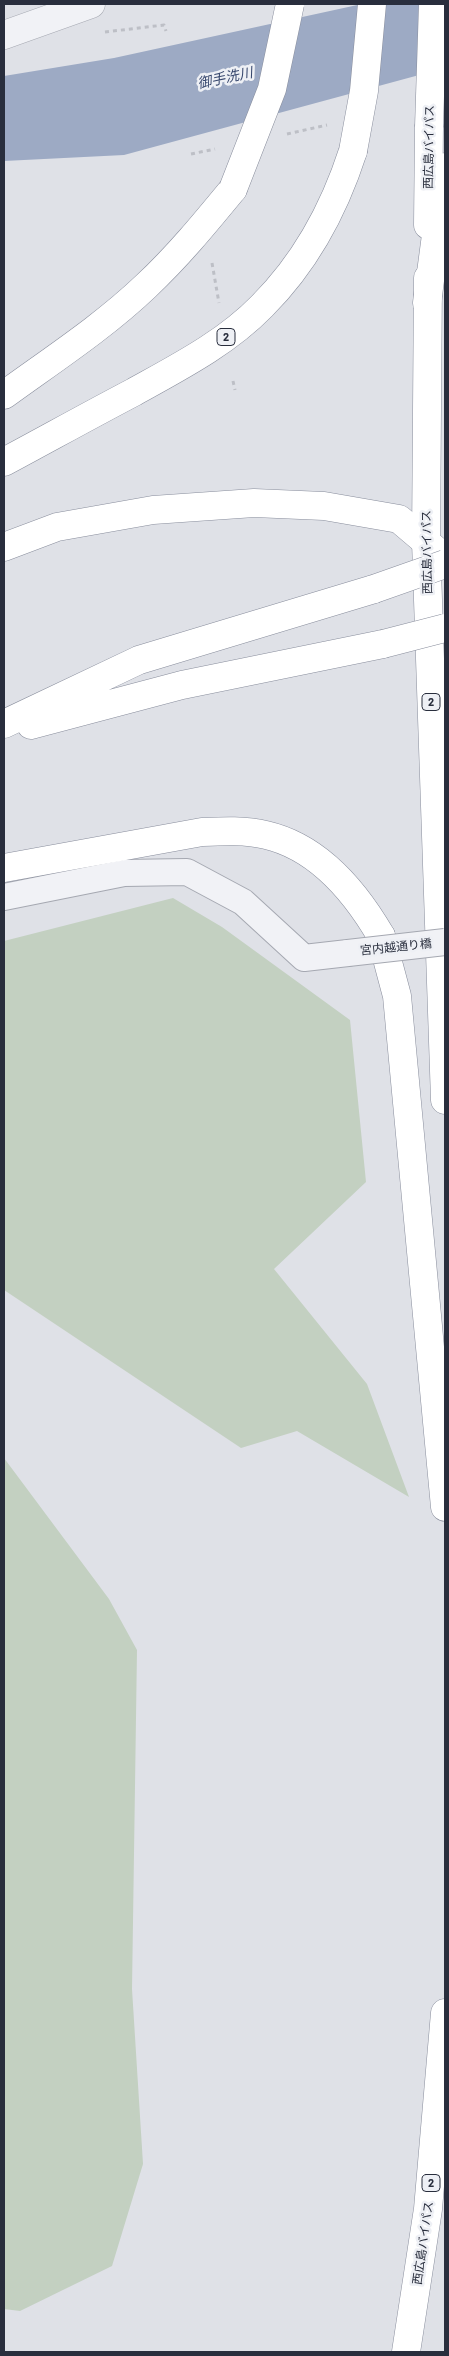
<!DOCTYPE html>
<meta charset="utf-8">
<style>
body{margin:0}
#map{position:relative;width:449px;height:2356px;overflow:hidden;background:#dfe1e7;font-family:Barlow,sans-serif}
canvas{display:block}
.frame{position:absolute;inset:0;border:5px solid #292e3d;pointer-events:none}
</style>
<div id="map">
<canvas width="449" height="2356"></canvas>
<div class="frame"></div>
</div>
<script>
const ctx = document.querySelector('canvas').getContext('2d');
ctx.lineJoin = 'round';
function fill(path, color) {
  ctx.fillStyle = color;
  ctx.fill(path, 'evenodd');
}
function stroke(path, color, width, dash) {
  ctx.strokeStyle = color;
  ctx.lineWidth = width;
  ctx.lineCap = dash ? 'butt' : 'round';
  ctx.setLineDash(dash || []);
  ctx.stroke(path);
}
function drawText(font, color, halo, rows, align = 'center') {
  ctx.font = font + ' Barlow,"Noto Sans JP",sans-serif';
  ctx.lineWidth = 5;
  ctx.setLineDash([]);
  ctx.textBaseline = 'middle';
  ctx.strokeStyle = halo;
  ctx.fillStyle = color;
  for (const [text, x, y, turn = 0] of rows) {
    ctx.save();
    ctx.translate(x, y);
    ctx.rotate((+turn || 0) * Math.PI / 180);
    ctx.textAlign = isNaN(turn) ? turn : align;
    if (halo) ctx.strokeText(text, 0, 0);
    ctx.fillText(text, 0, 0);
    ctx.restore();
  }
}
fill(new Path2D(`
 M173,898L222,927L350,1020L366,1182L274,1269L367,1384L409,1497L297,1431L241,1448L4,1290V941Z
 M4,1458L109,1599L137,1650L132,1989L143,2164L112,2266L20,2311L4,2309Z`), '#c3d0c1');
fill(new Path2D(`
 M362,4H445V68L124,155L4,161V76L114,58Z`), '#9daac4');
const minor = new Path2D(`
 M4,897L124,873L187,872L243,902L304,958L348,953`);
const tertiary = new Path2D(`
 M4,35L91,4`);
const trunk = new Path2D(`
 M428,225L429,127
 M428,278L426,541L445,1100
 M381,936L397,996L445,1507
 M406,2352L428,2209L445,2013`);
const motorway = new Path2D(`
 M427,303L445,167
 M4,395C52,360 103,327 146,286C178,256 205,223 233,189
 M4,462C47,439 90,415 134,392C179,367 226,343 262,306C306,262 334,210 353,151
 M4,547L57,527L153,510L254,503L324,506L399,519L445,558
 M4,724L139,660L374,589
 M31,725L182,685L383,644
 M4,868L202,832C224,831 245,830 266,835C318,847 356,893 381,936`);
stroke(minor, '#a5a8b1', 28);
stroke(tertiary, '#a5a8b1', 29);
stroke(trunk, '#888d9c', 29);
stroke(motorway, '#888d9c', 29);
stroke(new Path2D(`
 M105,32L164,25L166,31
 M287,134L327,125
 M191,154L215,149
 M212,263L219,303
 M233,381L235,390`), '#bdbfc6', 3, [4, 4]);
stroke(minor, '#f1f2f6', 26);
stroke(tertiary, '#f1f2f6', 28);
stroke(trunk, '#fff', 28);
stroke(motorway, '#fff', 28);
const minorBridge = new Path2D(`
 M348,953L445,942`);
const trunkBridge = new Path2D(`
 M429,127L433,4`);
const motorwayBridge = new Path2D(`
 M353,151L364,91L372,4
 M233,189L272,89L290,4
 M374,589L445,564
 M383,644L445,628`);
stroke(minorBridge, '#a5a8b1', 28, []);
stroke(trunkBridge, '#888d9c', 29, []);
stroke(motorwayBridge, '#888d9c', 29, []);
stroke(minorBridge, '#f1f2f6', 26);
stroke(trunkBridge, '#fff', 28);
stroke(motorwayBridge, '#fff', 28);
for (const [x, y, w] of [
 [226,337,18],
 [431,702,18],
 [431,2183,18]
]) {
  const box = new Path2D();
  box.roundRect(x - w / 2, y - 8.5, w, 17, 4);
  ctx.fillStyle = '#eef0f5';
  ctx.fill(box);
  stroke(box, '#292e3d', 1);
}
drawText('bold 11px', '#292e3d', null, [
 ["2",226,337],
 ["2",431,702],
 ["2",431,2183]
]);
drawText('12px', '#292e3d', '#eef0f5', [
 ["西広島バイパス",429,147,-89],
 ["西広島バイパス",427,552,-91],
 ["宮内越通り橋",396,947,-6],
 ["西広島バイパス",423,2243,-82]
]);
drawText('italic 14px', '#37476d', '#eef0f5', [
 ["御手洗川",225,78,-12]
]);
</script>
